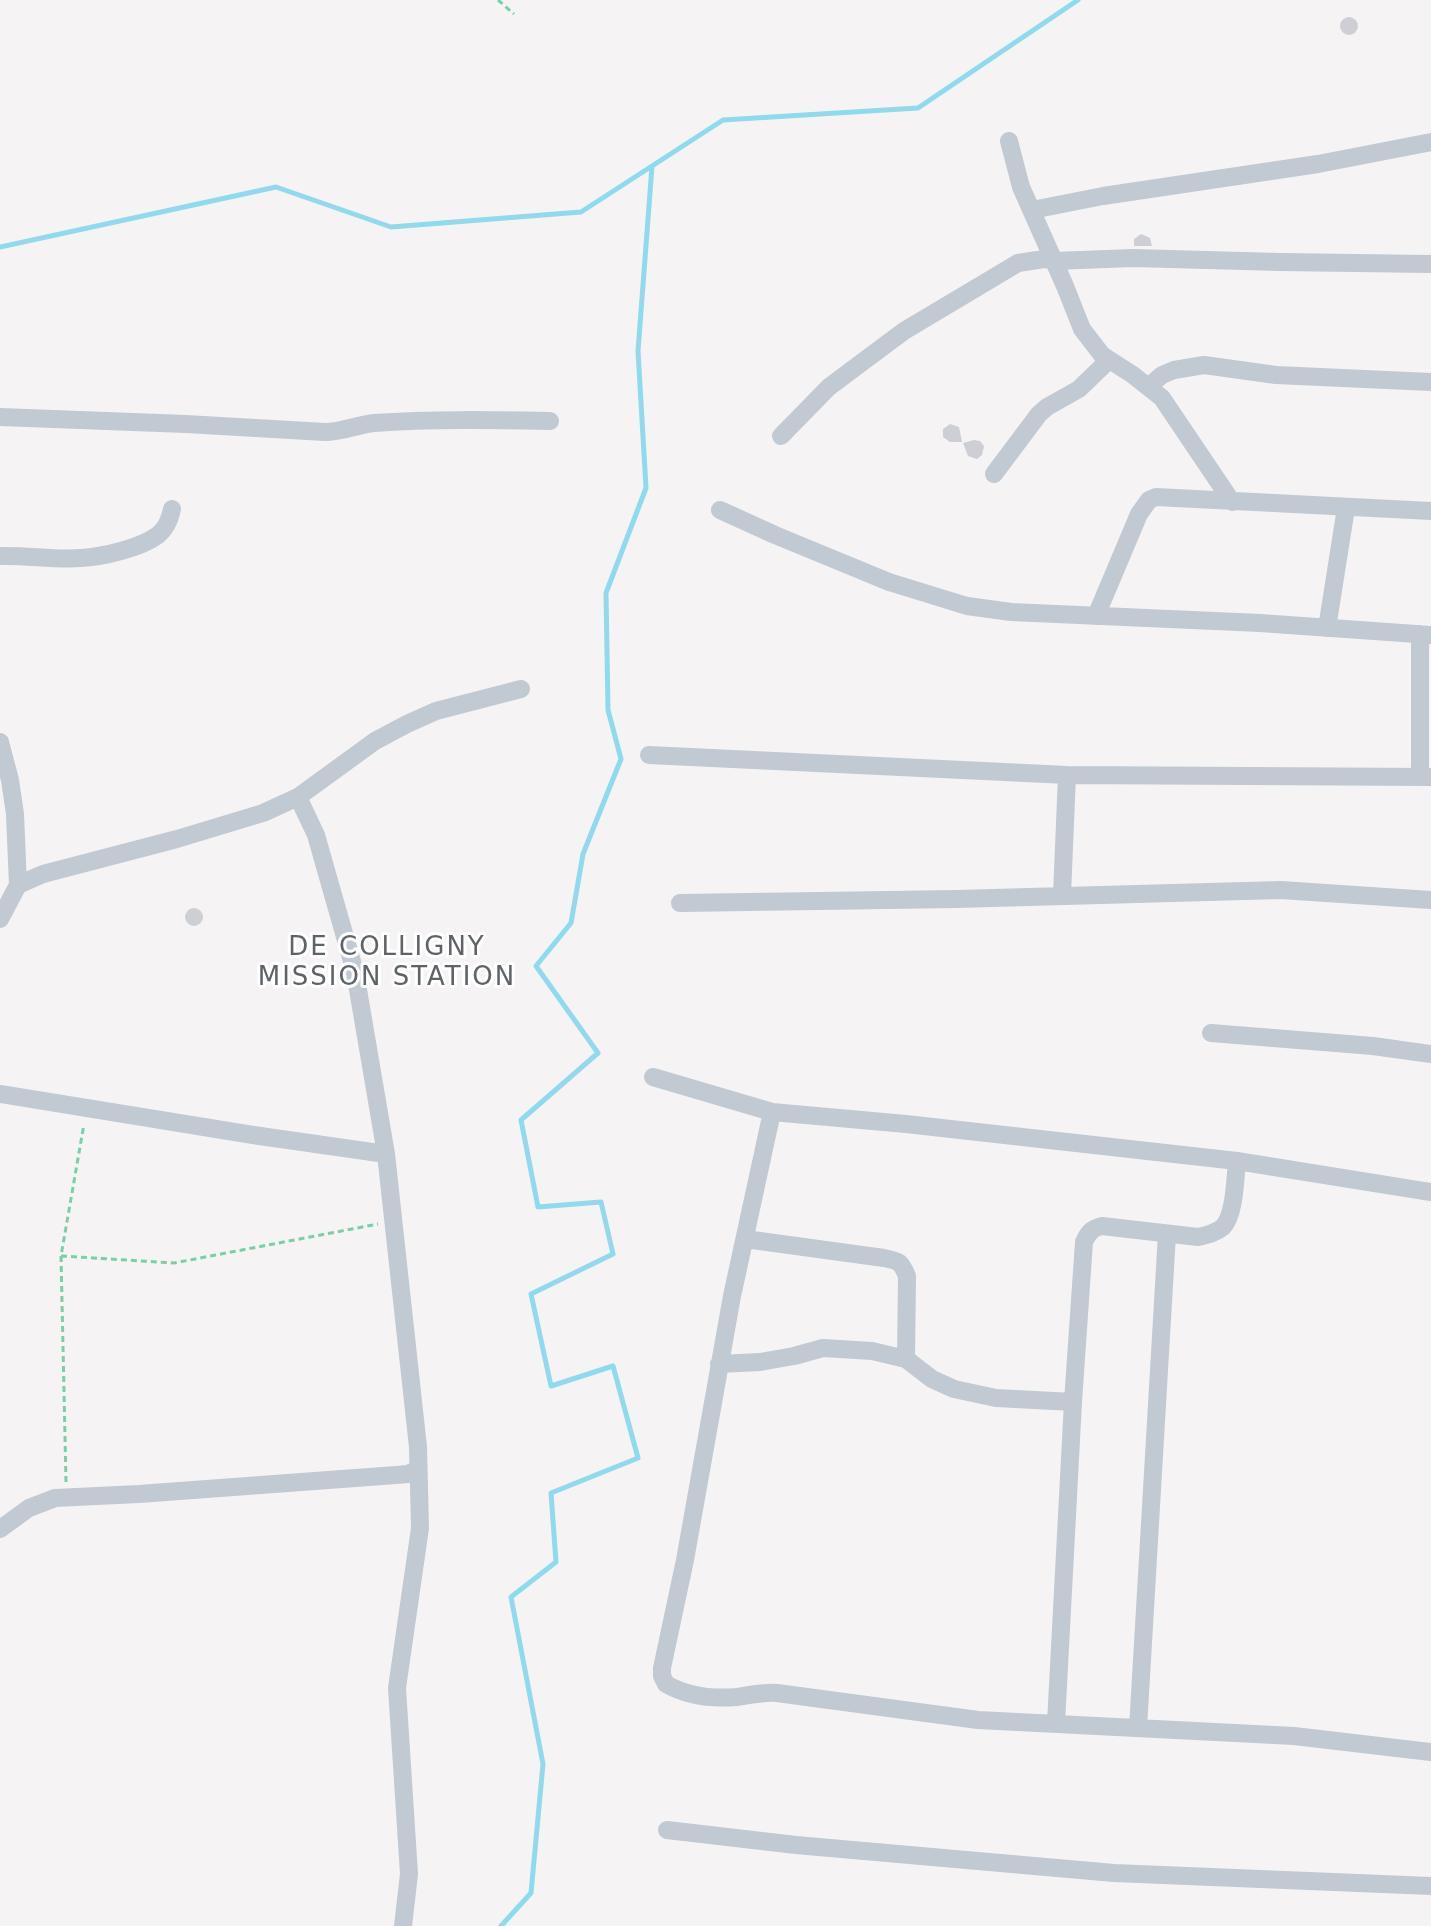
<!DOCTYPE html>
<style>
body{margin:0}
canvas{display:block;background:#f5f3f3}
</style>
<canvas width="1431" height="1926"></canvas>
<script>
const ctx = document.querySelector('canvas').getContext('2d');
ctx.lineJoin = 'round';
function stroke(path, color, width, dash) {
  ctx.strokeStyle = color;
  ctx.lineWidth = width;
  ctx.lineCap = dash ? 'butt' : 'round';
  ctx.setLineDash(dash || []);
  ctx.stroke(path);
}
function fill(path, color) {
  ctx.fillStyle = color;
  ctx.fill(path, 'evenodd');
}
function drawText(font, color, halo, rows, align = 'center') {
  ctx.font = font + ' "DejaVu Sans",sans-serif';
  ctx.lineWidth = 6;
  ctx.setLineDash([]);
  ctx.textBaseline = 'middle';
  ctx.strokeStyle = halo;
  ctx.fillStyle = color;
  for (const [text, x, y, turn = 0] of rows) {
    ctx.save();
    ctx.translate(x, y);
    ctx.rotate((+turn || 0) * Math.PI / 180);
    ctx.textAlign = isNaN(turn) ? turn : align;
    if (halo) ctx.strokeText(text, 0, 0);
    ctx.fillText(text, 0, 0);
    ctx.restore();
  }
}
stroke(new Path2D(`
 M0,247L276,187L391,227L581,212L723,120L918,108L1078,0
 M501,1926L531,1893L543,1764L511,1597L556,1562L551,1493L638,1458L613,1366L551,1386L531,1294L613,1254L601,1202L538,1207L521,1120L598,1053L536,966L571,923L583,854L621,759L608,710L606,593L646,488L638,351L652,166`), '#90daee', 5);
fill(new Path2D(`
 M1340 26a9 9 0 1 1 18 0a9 9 0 1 1-18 0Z
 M1141,234L1150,238L1152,246H1134V239Z
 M950,424L959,427L962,442H950L943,437V429Z
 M974,440L980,441L984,446L982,455L977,459L968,456L963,443Z
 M185 917a9 9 0 1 1 18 0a9 9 0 1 1-18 0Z`), '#cdcfd5');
stroke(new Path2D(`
 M498,0L514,14
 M61,1256L174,1263L378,1224
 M66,1482L61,1256L84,1124`), '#7ad0a6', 3, [6, 4]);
stroke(new Path2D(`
 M1009,141L1021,187L1065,286L1082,329L1102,355L1133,375L1162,398L1232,502
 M1032,210L1103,196L1318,164L1431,142
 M1148,387L1162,375L1174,370L1204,365L1276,375L1431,382
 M0,417L186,424L325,432C342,432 356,425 374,423C432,419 491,420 550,421
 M781,436L829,387L904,331L1018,263L1044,259L1054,261L1133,258L1279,262L1431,264
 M994,474L1039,414L1047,407L1079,389L1109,360
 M720,510L775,535L889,582L967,606L1011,612L1260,623L1431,635
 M0,556C27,555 54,560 81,558C102,557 141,548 158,535C167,528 170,519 172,509
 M1096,616L1139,514L1149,500L1156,497L1431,511
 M1327,628L1346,508
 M1420,634V777
 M0,742L10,780L15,814L18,885L0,919
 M649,755L1067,775L1431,777
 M298,797L316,835L355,972L386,1154L418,1447L420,1528L397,1688L409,1874L403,1926
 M18,885L43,874L177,839L263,813L298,797L375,741L407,724L436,711L521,689
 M1062,895L1067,775
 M680,903L957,899L1281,890L1431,900
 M1211,1033L1373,1046L1431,1054
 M653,1077L772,1112L906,1124L1237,1161L1431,1192
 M0,1094L253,1135L386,1154
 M772,1112L732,1296L685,1560L662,1668V1676L666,1684C687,1696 713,1699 737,1697C751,1695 763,1692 777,1693L978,1720L1294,1736L1431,1752
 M745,1239L884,1258C900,1261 901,1262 907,1276L906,1359
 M719,1364L760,1362L794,1356L823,1348L872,1351L906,1359L932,1379L954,1389L996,1398L1073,1402
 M0,1529L29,1508L55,1498L139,1494L396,1475L408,1474L418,1469
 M1056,1723L1073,1402L1084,1242C1088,1233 1092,1228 1102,1226L1198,1237C1207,1235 1216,1233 1223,1227C1235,1214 1235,1179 1237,1161
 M1138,1728L1167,1234
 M667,1830L796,1845L1114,1873L1431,1886`), '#c1cad2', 18);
ctx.letterSpacing = '2px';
drawText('26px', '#5f6368', '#fff', [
 ["DE COLLIGNY",387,948],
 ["MISSION STATION",387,978]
]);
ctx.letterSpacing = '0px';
</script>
